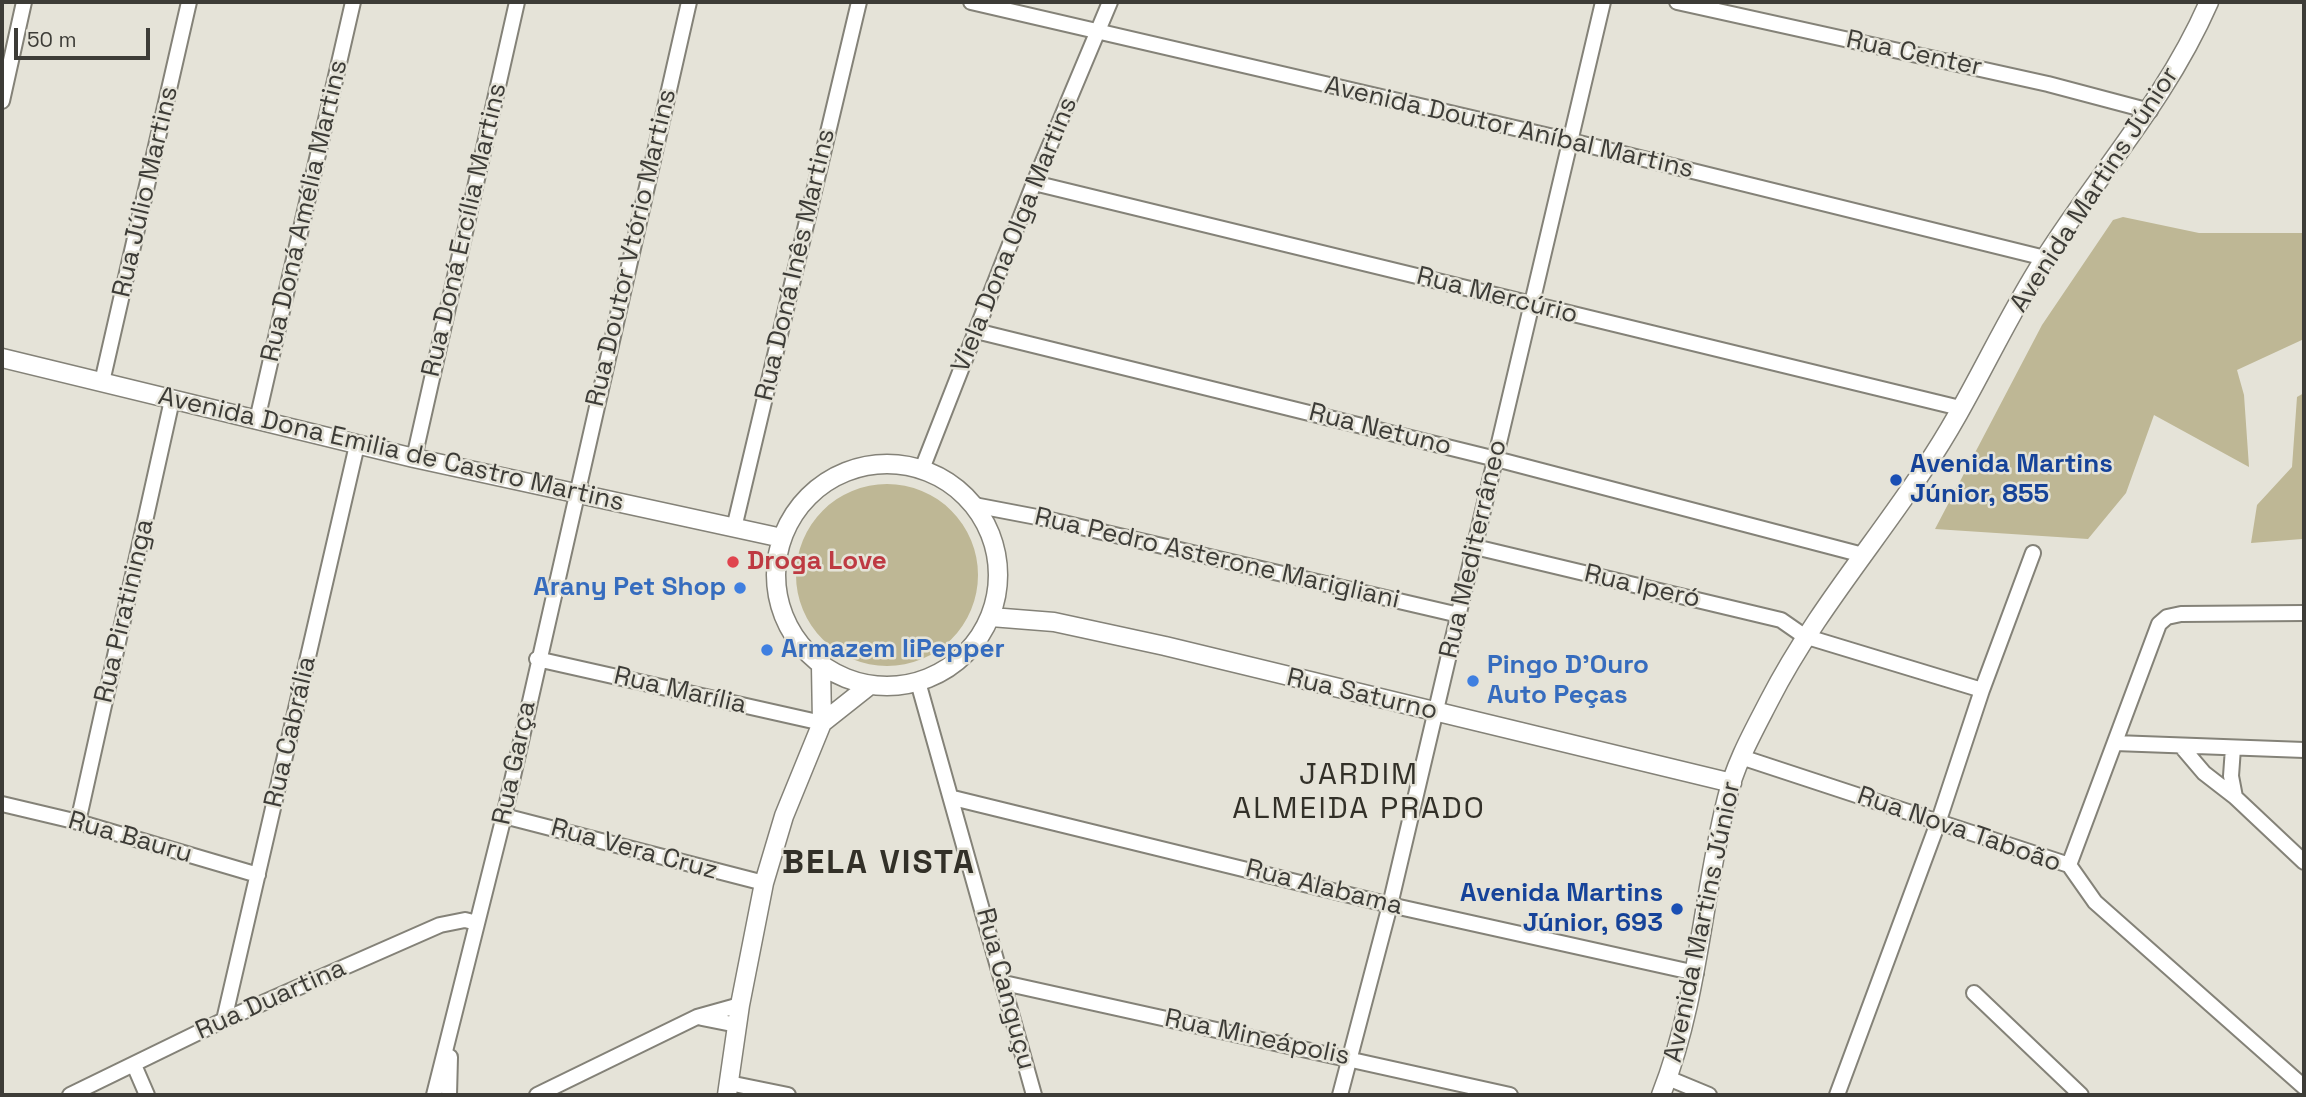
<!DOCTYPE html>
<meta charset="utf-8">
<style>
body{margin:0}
#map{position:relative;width:2306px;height:1097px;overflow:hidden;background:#e5e3d8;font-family:"Space Grotesk",sans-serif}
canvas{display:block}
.frame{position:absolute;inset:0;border:4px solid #3d3c37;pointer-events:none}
.scale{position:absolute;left:14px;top:28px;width:136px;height:32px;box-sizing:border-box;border:4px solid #3d3c37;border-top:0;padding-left:9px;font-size:21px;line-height:24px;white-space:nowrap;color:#3d3c37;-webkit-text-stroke:5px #e5e3d8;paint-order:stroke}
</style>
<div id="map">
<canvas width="2306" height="1097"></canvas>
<div class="frame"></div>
<div class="scale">50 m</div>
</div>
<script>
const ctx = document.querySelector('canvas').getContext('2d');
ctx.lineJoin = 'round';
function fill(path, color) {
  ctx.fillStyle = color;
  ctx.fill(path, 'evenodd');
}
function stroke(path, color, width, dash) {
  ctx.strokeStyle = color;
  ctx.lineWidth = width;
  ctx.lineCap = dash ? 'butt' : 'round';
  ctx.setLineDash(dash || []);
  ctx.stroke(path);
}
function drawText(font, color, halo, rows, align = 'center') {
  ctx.font = font + ' "Space Grotesk",sans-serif';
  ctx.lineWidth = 5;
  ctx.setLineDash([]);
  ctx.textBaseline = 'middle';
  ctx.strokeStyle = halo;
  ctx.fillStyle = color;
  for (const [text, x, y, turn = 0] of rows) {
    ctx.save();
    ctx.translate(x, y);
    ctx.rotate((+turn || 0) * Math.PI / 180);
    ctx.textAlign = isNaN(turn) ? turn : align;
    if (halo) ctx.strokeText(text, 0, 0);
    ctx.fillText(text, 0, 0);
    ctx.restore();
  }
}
fill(new Path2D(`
 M2123,217L2199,233H2304V339L2237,370L2244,395L2249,467L2154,415L2126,493L2088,539L1935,529L2042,325L2113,220Z
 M2304,393V534L2302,539L2251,543L2257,505L2292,467L2297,397Z
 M796 575a91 91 0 1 1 182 0a91 91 0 1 1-182 0Z`), '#beb795');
const minor = new Path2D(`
 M971,2L1571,141L2045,258
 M1677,2L2048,84L2150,111
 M2,101L24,2
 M1034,183L1960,408
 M976,331L1496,459L1863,555
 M102,382L189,2
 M257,420L353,2
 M414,458L517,2
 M922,469L1034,183L1110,2
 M974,505L1042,518L1459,615
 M734,528L859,2
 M1475,547L1781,620L1804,636L1982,690
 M537,659L822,723
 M918,682L1034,1095
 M2115,743L2304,750
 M2181,746L2204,773L2235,797L2304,862
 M2233,748L2231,776L2235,797
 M1741,757L2069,865L2095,902L2304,1087
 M953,798L1390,905L1696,973
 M2,804L78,822L258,875
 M504,816L764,883
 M78,822L172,400
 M2069,865L2159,624L2167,617L2181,614L2304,613
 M1004,983L1510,1095
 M1974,993L2081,1095
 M702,1018L737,1025
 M224,1020L357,445
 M134,1065L147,1095
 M1668,1078L1709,1095
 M729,1083L788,1095
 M70,1095L224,1020L440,925L465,920L477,923
 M434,1095L504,816L689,2
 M449,1095L450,1057
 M537,1095L697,1017L740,1005
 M1340,1095L1390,905L1603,2
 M1837,1095L1939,820L1982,690L2033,553`);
const tertiary = new Path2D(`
 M2,358L414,458L782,538
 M776 575a111 111 0 1 1 222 0a111 111 0 1 1-222 0Z
 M991,617L1054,622L1165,646L1732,783
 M822,723L870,685
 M727,1095L740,1005L764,883L784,816L822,723L821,665
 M1661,1095C1699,999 1702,897 1727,798C1735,764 1753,732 1769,701C1812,617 1872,547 1924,469C1970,402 2001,326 2045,258C2101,170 2166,100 2209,2`);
stroke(minor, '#848278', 18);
stroke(tertiary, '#848278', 21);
stroke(minor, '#fff', 14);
stroke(tertiary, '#fff', 18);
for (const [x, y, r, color] of [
 [1896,480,7,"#1a4fb4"],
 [733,562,7,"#e0444e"],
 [740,588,7,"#3f7fe0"],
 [767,650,7,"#3f7fe0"],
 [1473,681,7,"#3f7fe0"],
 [1677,909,7,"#1a4fb4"]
]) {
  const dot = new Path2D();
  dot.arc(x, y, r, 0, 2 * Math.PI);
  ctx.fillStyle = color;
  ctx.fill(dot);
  stroke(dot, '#e5e3d8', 2.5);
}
drawText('26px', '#3d3c37', '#e5e3d8', [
 ["Rua Center",1914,54,12],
 ["Avenida Doutor Aníbal Martins",1509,128,13],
 ["Avenida Martins Júnior",2095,190,-57],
 ["Rua Júlio Martins",146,192,-77],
 ["Rua Doná Amélia Martins",305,211,-77],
 ["Rua Doná Ercília Martins",465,230,-77],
 ["Viela Dona Olga Martins",1015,235,-68],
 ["Rua Doutor Vtório Martins",632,248,-77],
 ["Rua Doná Inês Martins",796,265,-77],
 ["Rua Mercúrio",1497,296,14],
 ["Rua Netuno",1380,430,14],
 ["Avenida Dona Emilia de Castro Martins",391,450,13],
 ["Rua Mediterrâneo",1474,549,-77],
 ["Rua Pedro Asterone Marigliani",1217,559,13],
 ["Rua Iperó",1642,587,13],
 ["Rua Piratininga",125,611,-77],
 ["Rua Marília",680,691,13],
 ["Rua Saturno",1362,695,13],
 ["Rua Cabrália",291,732,-77],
 ["Rua Garça",515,763,-78],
 ["Rua Nova Taboão",1959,830,19],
 ["Rua Bauru",130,838,16],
 ["Rua Vera Cruz",634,850,15],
 ["Rua Alabama",1324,888,14],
 ["Avenida Martins Júnior",1703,922,-78],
 ["Rua Canguçu",1005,989,75],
 ["Rua Duartina",271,1000,-24],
 ["Rua Mineápolis",1257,1038,12]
]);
drawText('bold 26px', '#164399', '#e5e3d8', [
 ["Avenida Martins",1910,465],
 ["Júnior, 855",1910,495],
 ["Avenida Martins",1663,894,"right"],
 ["Júnior, 693",1663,924,"right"]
], 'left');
drawText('bold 26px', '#be3a42', '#e5e3d8', [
 ["Droga Love",747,562]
], 'left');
drawText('bold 26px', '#366cbe', '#e5e3d8', [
 ["Arany Pet Shop",726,588,"right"],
 ["Armazem liPepper",781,650],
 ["Pingo D'Ouro",1487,666],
 ["Auto Peças",1487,696]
], 'left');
ctx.letterSpacing = '2px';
drawText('30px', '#323028', '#e5e3d8', [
 ["JARDIM",1359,776],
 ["ALMEIDA PRADO",1359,810]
]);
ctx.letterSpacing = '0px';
ctx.letterSpacing = '2px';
drawText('bold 33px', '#323028', '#e5e3d8', [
 ["BELA VISTA",879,864]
]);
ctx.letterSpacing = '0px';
</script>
